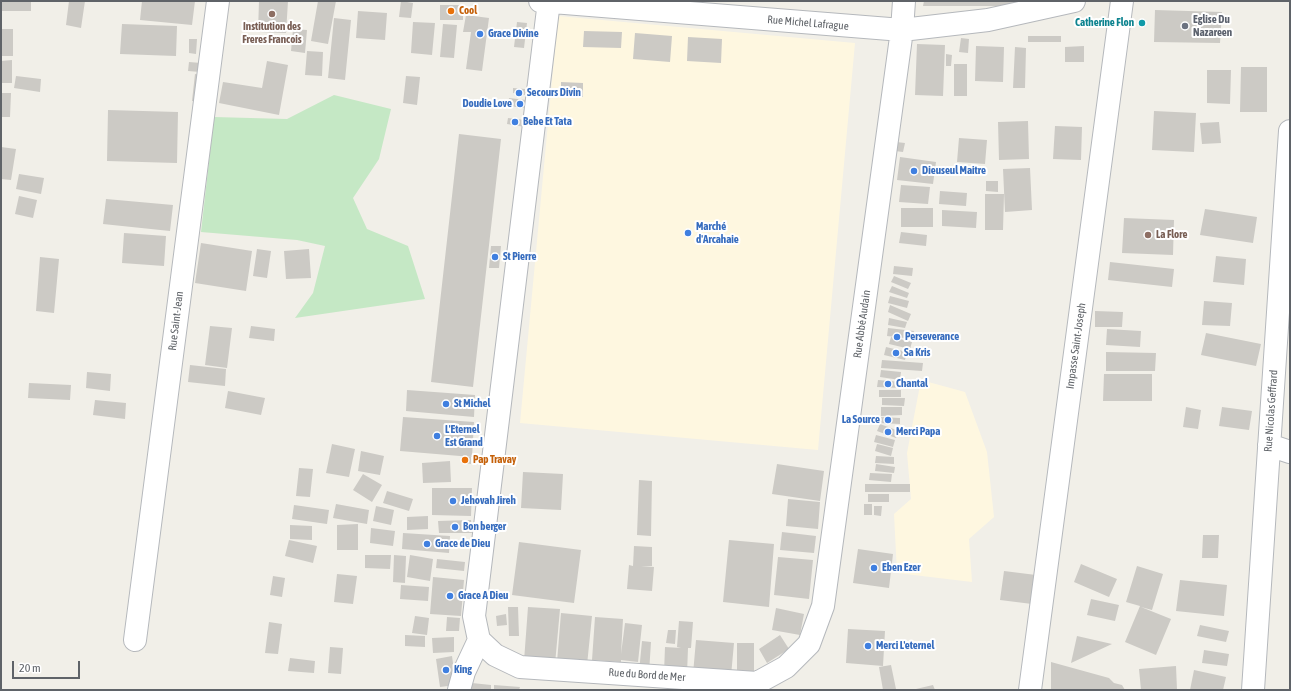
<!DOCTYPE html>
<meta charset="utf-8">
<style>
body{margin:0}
#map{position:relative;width:1291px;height:691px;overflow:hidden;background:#f1efe8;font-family:"Asap Condensed",sans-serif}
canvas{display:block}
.frame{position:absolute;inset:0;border:2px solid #5f6368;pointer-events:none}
.scale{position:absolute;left:12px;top:661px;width:68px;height:18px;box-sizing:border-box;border:2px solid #5f6368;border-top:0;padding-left:5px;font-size:12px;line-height:14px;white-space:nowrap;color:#5f6368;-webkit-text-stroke:3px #fff;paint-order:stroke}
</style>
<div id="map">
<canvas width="1291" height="691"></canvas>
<div class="frame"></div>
<div class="scale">20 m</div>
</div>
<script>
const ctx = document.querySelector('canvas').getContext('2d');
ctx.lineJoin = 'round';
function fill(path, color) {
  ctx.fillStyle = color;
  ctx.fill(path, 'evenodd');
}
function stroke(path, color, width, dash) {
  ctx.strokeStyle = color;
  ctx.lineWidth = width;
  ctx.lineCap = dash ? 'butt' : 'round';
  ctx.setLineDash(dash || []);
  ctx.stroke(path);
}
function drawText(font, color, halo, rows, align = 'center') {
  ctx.font = font + ' "Asap Condensed",sans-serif';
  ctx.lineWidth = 4;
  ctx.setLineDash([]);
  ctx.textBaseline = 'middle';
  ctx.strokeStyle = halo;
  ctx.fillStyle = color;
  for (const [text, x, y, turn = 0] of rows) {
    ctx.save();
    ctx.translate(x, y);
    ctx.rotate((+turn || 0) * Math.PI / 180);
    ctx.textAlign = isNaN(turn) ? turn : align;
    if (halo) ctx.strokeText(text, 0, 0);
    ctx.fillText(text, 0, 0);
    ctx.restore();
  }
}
fill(new Path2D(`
 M558,16L855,43L818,450L520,423Z
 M921,380L965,392L987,452L994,517L969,539L972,582L897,573L894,514L911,499L907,453Z`), '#fef7e0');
fill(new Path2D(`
 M334,95L391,109L379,159L353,198L367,229L408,246L425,299L295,318L313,293L325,246L297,240L201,232L214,117L287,119Z`), '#c5e8c5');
fill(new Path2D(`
 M1,1H31V11H1Z
 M69,1H85L81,28L66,25Z
 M142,1H195L192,25L140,20Z
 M259,1H288L286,33L258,32Z
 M318,1H336L328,44L311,41Z
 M401,1L413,3L411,18L399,17Z
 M924,1H1032V6H923Z
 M440,5H463V20H440Z
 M1155,10L1222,12L1220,43L1154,42Z
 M358,11L387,13L385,40L356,38Z
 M466,15L489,18L482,71L466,69L471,32H463Z
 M334,18L351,20L345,80L328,78Z
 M413,22L435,23L432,55L411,53Z
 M517,22L527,23L524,48L514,47Z
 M122,24L177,26L176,56L120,54Z
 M443,24L457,25L454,58L440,57Z
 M1,29H13V56H1Z
 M293,29L307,30L305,53L291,51Z
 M584,31L622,32L621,48L583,47Z
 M635,33L672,36L670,62L633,59Z
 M1028,36H1061V42H1028Z
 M688,37L722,39L721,63L687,61Z
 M961,38L969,39L968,53L959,52Z
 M189,39H197L196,54L189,53Z
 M917,44L945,45L943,96L915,95Z
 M976,46L1004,47L1003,82L975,81Z
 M1084,46V62H1065V47Z
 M1015,47L1026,48L1025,88H1013Z
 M307,51L323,52L322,76L305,75Z
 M946,54L952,55L951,66H946Z
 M12,60V83H1V61Z
 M267,61L288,65L279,115L219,103L223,82L262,88Z
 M189,62L201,63L200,72L188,71Z
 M954,64H967V96H954Z
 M1241,67H1267V112H1240Z
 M1207,70H1231L1230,104L1207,103Z
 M195,74L201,75L198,101H192Z
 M16,76L41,79L40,92L14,88Z
 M406,76L420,77L417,105L403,103Z
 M561,82L583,83V97L561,96Z
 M513,88L525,89V95L513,93Z
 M1,93H11L10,117H1Z
 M509,98L526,100L525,108L508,106Z
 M108,110L178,112L177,163L107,161Z
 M1154,111L1196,113L1194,152L1152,150Z
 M508,118L525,120V127L507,124Z
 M1028,121L1029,159L999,160L998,122Z
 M1219,122L1221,143L1202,144L1200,123Z
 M1055,126L1082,127L1081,160L1053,159Z
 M459,134L501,139L473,387L431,382Z
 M959,138L987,140L985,164L957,162Z
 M896,142L905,143L903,152L895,151Z
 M1,147L16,149L11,180L1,179Z
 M900,157L936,162L933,184L897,180Z
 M1030,168L1032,210L1005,212L1003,169Z
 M19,174L44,178L41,194L16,189Z
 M986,181H998V192L986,191Z
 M901,185L930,187L928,204L899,202Z
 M940,191L967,193L966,206L939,204Z
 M985,194H1004L1003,230H985Z
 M19,196L37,200L33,218L15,214Z
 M106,199L173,205L170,231L103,224Z
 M901,208H933V227H901Z
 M1205,209L1257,217L1253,243L1200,235Z
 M942,210L977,212L976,228L942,226Z
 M1124,218L1174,220L1173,255L1122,253Z
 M901,232L927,235L926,246L899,243Z
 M124,233L166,236L164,266L122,263Z
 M201,243L252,251L246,291L195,283Z
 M491,246H501L499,268H489Z
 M257,249L271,251L267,278L253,276Z
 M309,249L311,278L286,279L284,251Z
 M1216,256L1246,259L1244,285L1213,282Z
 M40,257L59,259L54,313L36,311Z
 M1110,262L1174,269L1172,287L1108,280Z
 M894,266L913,268L912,276L893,274Z
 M894,276L911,283L908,289L891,282Z
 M892,286L909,293L907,298L889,292Z
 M890,296L909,301L907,308L888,303Z
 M1204,301L1232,303L1230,326L1202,325Z
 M890,305L911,314L908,321L888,312Z
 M1095,311L1123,312L1122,327H1095Z
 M889,318L907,322L905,328L888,325Z
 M210,326L232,328L227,368L205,365Z
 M251,326L275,329L274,341L249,338Z
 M888,328L914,331L913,339L887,336Z
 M1107,329L1141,331L1140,347L1106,345Z
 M1206,333L1261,344L1256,366L1201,355Z
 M891,337L912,342L910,349L889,344Z
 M886,347L907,352L905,360L884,355Z
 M1106,352L1156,353L1155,371H1106Z
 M882,360L923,363L922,371L881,368Z
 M190,365L226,369L225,386L188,382Z
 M881,370L901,372L900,380L880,377Z
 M87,372L111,374L110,391L86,388Z
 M1104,374H1152V401H1103Z
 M878,380L901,382V388L877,387Z
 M29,383L71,385L70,400L28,398Z
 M407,390L475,395L474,417L406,411Z
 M879,390H901V397H879Z
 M228,391L265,398L261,415L225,408Z
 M882,398H905L904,406L882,405Z
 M95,400L126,403L125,419L93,415Z
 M881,407H902V415L881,416Z
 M1186,407L1201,410L1198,429L1183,427Z
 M1222,407L1252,411L1249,430L1219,426Z
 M403,417L474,422L472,457L400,451Z
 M880,417L900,418V424L879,423Z
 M880,424L899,431L896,438L877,431Z
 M876,435L895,440L893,447L874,442Z
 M332,444L355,449L349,477L326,473Z
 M877,444L893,448L891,456L875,451Z
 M361,451L384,456L380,475L358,471Z
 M876,456L894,457V464L875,463Z
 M461,457H471V464L461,463Z
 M450,461L451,482L423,483L422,463Z
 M777,464L824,471L820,501L772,494Z
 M876,464L895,467L894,473L875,471Z
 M299,468L313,469L310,497L296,496Z
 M523,472L563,474L561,510L521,508Z
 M870,473L892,474L891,482L869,480Z
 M363,474L382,485L372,502L353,490Z
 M639,480L652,481L651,536L637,535Z
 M865,484H910V492H865Z
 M432,488H472L471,516L432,515Z
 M387,491L413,499L409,511L383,503Z
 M868,494H889V502H868Z
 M788,499L820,502L818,529L786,526Z
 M336,504L369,510L367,524L333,518Z
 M864,504H872V515H864Z
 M294,505L329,510L327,524L292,519Z
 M376,506L394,510L391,525L373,521Z
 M874,506H882L881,516L874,515Z
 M428,516V529L407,530V517Z
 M471,520L472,533H439L438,521Z
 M358,524V550H337V525Z
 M290,525L312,526V540L290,539Z
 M371,528L395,531L393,546L370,543Z
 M782,532L816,536L814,553L780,550Z
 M403,533L450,536L449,553L402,549Z
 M1203,535H1219L1218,558H1202Z
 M289,540L317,546L313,563L285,556Z
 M729,540L774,544L769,607L723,602Z
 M519,542L581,550L574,603L512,595Z
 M634,546L652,547V566H641L654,567L652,591L627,589L629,565L633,566Z
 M858,549L893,554L889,588L853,583Z
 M365,555H391L390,569L365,568Z
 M394,555L406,556L405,583L393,582Z
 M410,555L433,559L430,581L407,577Z
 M778,557L813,560L809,599L774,595Z
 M437,559L465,562L464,571L436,568Z
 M1081,564L1117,579L1109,597L1074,582Z
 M1137,566L1163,574L1152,610L1141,607L1171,619L1156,655L1125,642L1140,606L1126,602Z
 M1004,571L1036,575L1032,604L1000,600Z
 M337,574L357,576L353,604L334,602Z
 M273,576L285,578L282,597L270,595Z
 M433,577L464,580L461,616L430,614Z
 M1180,580L1227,585L1224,616L1176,611Z
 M401,585L429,587L428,601L400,599Z
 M495,592H506L505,600H495Z
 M1091,599L1119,605L1115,621L1087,615Z
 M508,607H518L519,636H509Z
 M528,607L560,609L555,664L524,661Z
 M776,608L804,614L800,635L772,630Z
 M561,613L592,616L587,665L557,662Z
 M506,614L507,625L497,626L496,616Z
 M415,616L429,618L427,635L412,633Z
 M447,617L460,618L459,631H446Z
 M595,617L623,619L621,654L625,623L642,625L638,662L621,660V662L592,660Z
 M679,621L693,622L691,648H688L687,674L664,673L665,647L681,648L677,647Z
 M269,622L282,624L278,654L265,653Z
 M1200,625L1229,631L1226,642L1197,636Z
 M848,629L885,631L883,666L846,663Z
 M668,630H676L675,644L666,643Z
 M405,635L425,636V647L405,646Z
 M780,635L789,649L767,663L759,649Z
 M1077,636L1112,644L1071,663Z
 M454,637V652L433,653L432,638Z
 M696,640L734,643L731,676L693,674Z
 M642,641L651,642L649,673L639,672Z
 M737,643H754V678L737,677Z
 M330,647L343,648L341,674L328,673Z
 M1204,650L1229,654L1227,666L1202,663Z
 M452,656L456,685L440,687L436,659Z
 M290,658L315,661L314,673L288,671Z
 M1051,662L1109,678L1114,683L1122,685L1125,690H1051Z
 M891,665L896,689L883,690L879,667Z
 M1176,666L1177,690H1141L1139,669Z
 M1194,670L1226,677L1223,690H1190Z
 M472,683L491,685V690H471Z
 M494,685L520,687L519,690H494Z
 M933,685L935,690H917L916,689Z`), '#cccac5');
const street = new Path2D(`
 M540,1L902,30L988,20L1074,1
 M1269,445L1290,452
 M135,640L218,1
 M479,640L495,655L520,667L757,683L786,667L809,644L823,606L902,30L904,1
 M459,690L464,672L479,640L474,616L549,1
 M1030,690L1122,1
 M1253,690L1290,131`);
stroke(street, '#b5b8bc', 24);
stroke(street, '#fff', 22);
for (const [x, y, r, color] of [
 [451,11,4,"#e8710a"],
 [272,14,4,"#8d6e63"],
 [1142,23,4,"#0f9aa8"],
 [1185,26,4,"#6b7280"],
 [480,34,4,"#3f7fe0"],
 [519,93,4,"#3f7fe0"],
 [520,104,4,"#3f7fe0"],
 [515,122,4,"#3f7fe0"],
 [914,171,4,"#3f7fe0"],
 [688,233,4,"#3f7fe0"],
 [1148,235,4,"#8d6e63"],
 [495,257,4,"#3f7fe0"],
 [897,337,4,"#3f7fe0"],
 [896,353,4,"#3f7fe0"],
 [888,384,4,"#3f7fe0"],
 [446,404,4,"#3f7fe0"],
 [888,420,4,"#3f7fe0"],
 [888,432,4,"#3f7fe0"],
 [437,436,4,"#3f7fe0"],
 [465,460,4,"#e8710a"],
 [453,501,4,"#3f7fe0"],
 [455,527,4,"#3f7fe0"],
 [427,544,4,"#3f7fe0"],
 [874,568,4,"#3f7fe0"],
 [450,596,4,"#3f7fe0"],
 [868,646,4,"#3f7fe0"],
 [446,670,4,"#3f7fe0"]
]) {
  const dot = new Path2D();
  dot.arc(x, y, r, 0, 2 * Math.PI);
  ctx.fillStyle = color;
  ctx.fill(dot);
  stroke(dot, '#fff', 1.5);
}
drawText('bold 11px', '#c56008', '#fff', [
 ["Cool",459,11],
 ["Pap Travay",473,460]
], 'left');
drawText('bold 11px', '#5b616d', '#fff', [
 ["Eglise Du",1193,20],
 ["Nazareen",1193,33]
], 'left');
drawText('11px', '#5f6368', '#fff', [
 ["Rue Michel Lafrague",808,23,5],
 ["Rue Saint-Jean",176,321,-83],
 ["Rue Abbé Audain",862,324,-82],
 ["Impasse Saint-Joseph",1076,346,-82],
 ["Rue Nicolas Geffrard",1271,411,-86],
 ["Rue du Bord de Mer",647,675,4]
]);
drawText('bold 11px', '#0d838f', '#fff', [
 ["Catherine Flon",1134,23]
], 'right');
drawText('bold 11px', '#785e54', '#fff', [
 ["Institution des",272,27],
 ["Freres Francois",272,40],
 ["La Flore",1156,235,"left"]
]);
drawText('bold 11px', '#366cbe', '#fff', [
 ["Grace Divine",488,34],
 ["Secours Divin",527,93],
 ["Doudie Love",512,104,"right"],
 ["Bebe Et Tata",523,122],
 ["Dieuseul Maitre",922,171],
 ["Marché",696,227],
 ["d'Arcahaie",696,240],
 ["St Pierre",503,257],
 ["Perseverance",905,337],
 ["Sa Kris",904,353],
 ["Chantal",896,384],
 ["St Michel",454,404],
 ["La Source",880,420,"right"],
 ["L'Eternel",445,430],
 ["Est Grand",445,443],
 ["Merci Papa",896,432],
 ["Jehovah Jireh",461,501],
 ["Bon berger",463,527],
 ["Grace de Dieu",435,544],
 ["Eben Ezer",882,568],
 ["Grace A Dieu",458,596],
 ["Merci L'eternel",876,646],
 ["King",454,670]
], 'left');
</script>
